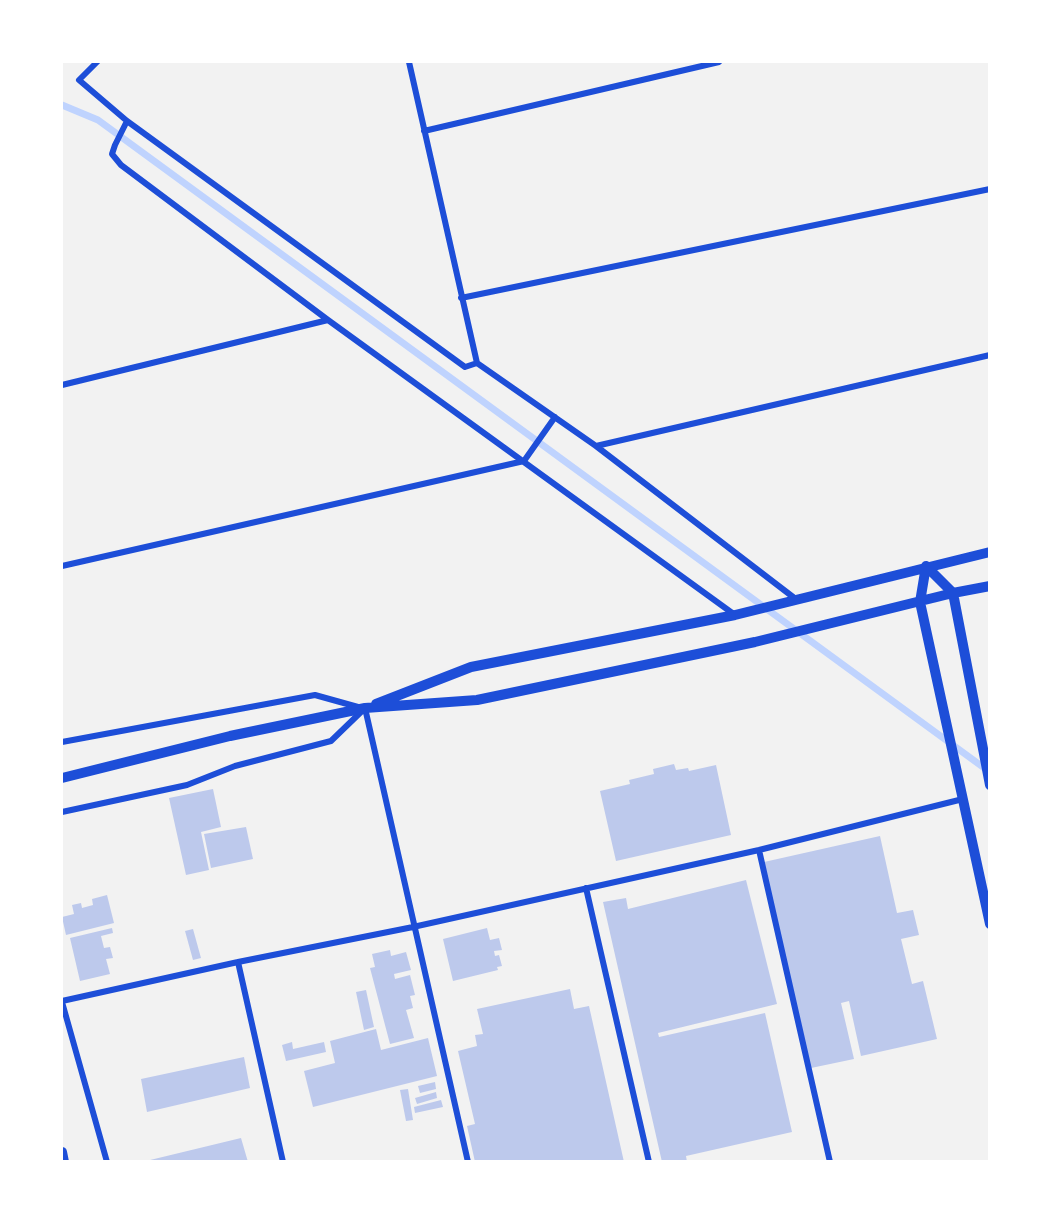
<!DOCTYPE html>
<style>
body{margin:0}
#map{position:relative;width:1051px;height:1223px;overflow:hidden;background:#f2f2f2;font-family:"Public Sans",sans-serif}
canvas{display:block}
.frame{position:absolute;inset:0;border:63px solid #fff;pointer-events:none}
</style>
<div id="map">
<canvas width="1051" height="1223"></canvas>
<div class="frame"></div>
</div>
<script>
const ctx = document.querySelector('canvas').getContext('2d');
ctx.lineJoin = 'round';
function stroke(path, color, width, dash) {
  ctx.strokeStyle = color;
  ctx.lineWidth = width;
  ctx.lineCap = dash ? 'butt' : 'round';
  ctx.setLineDash(dash || []);
  ctx.stroke(path);
}
function fill(path, color) {
  ctx.fillStyle = color;
  ctx.fill(path, 'evenodd');
}
stroke(new Path2D(`
 M62,105L98,120L987,770`), '#bfd3fe', 7);
fill(new Path2D(`
 M674,764L676,770L688,768L689,771L716,765L731,835L616,861L600,791L630,784L629,780L654,774L653,769Z
 M213,789L221,827L201,832L209,870L186,875L169,798Z
 M246,827L253,859L211,868L204,834Z
 M880,836L897,913L913,910L919,935L901,939L912,984L923,981L937,1039L861,1056L849,1001L841,1003L854,1059L811,1068L764,862Z
 M746,880L777,1004L658,1033L659,1037L765,1013L792,1132L686,1156L687,1162H662L603,902L626,898L628,909Z
 M107,895L114,923L66,935L62,917L74,914L72,905L81,903L82,908L93,905L92,899Z
 M112,928L113,933L101,936L104,948L110,947L113,958L106,959L110,974L80,981L70,938Z
 M487,928L490,940L499,938L502,950L494,951L495,956L499,955L502,966L497,967L498,970L453,981L443,939Z
 M193,929L201,958L193,960L185,931Z
 M390,950L391,956L406,952L411,970L394,974L395,979L410,975L415,995L410,996L413,1008L406,1010L414,1038L390,1044L370,968L375,967L372,954Z
 M570,989L574,1009L589,1006L624,1162H475L467,1126L475,1124L458,1051L477,1046L475,1035L483,1034L477,1009Z
 M366,990L374,1027L364,1030L356,992Z
 M376,1029L381,1050L428,1038L437,1076L313,1107L304,1071L335,1063L330,1041Z
 M292,1042L293,1049L324,1042L326,1052L286,1061L282,1045Z
 M244,1057L250,1088L147,1112L141,1079Z
 M435,1082L436,1089L420,1093L418,1086Z
 M408,1089L413,1120L406,1121L400,1090Z
 M436,1092L437,1098L417,1104L415,1098Z
 M441,1100L443,1107L415,1113L414,1107Z
 M241,1138L248,1162H146V1161Z`), '#bdc9ec');
stroke(new Path2D(`
 M97,62L79,80L127,121L465,367L477,363
 M409,62L477,363L596,446L797,600
 M127,121L115,145L112,154L121,165L328,320L735,615
 M424,131L719,62
 M461,298L990,189
 M62,385L328,320
 M596,446L990,355
 M62,566L524,461L555,417
 M365,708L468,1162
 M62,742L315,695L358,707
 M62,812L187,785L235,766L331,741L362,711
 M759,850L830,1162
 M586,888L649,1162
 M238,962L283,1162
 M62,1001L238,962L413,927L759,850L963,799
 M62,1002L107,1162`), '#1d4ed8', 6);
stroke(new Path2D(`
 M926,566L920,602L990,924
 M926,566L953,593L990,785
 M376,704L471,667L735,615L990,552
 M62,778L230,736L365,708L477,700L755,642L953,593L990,586
 M62,1152L64,1162`), '#1d4ed8', 10);
</script>
